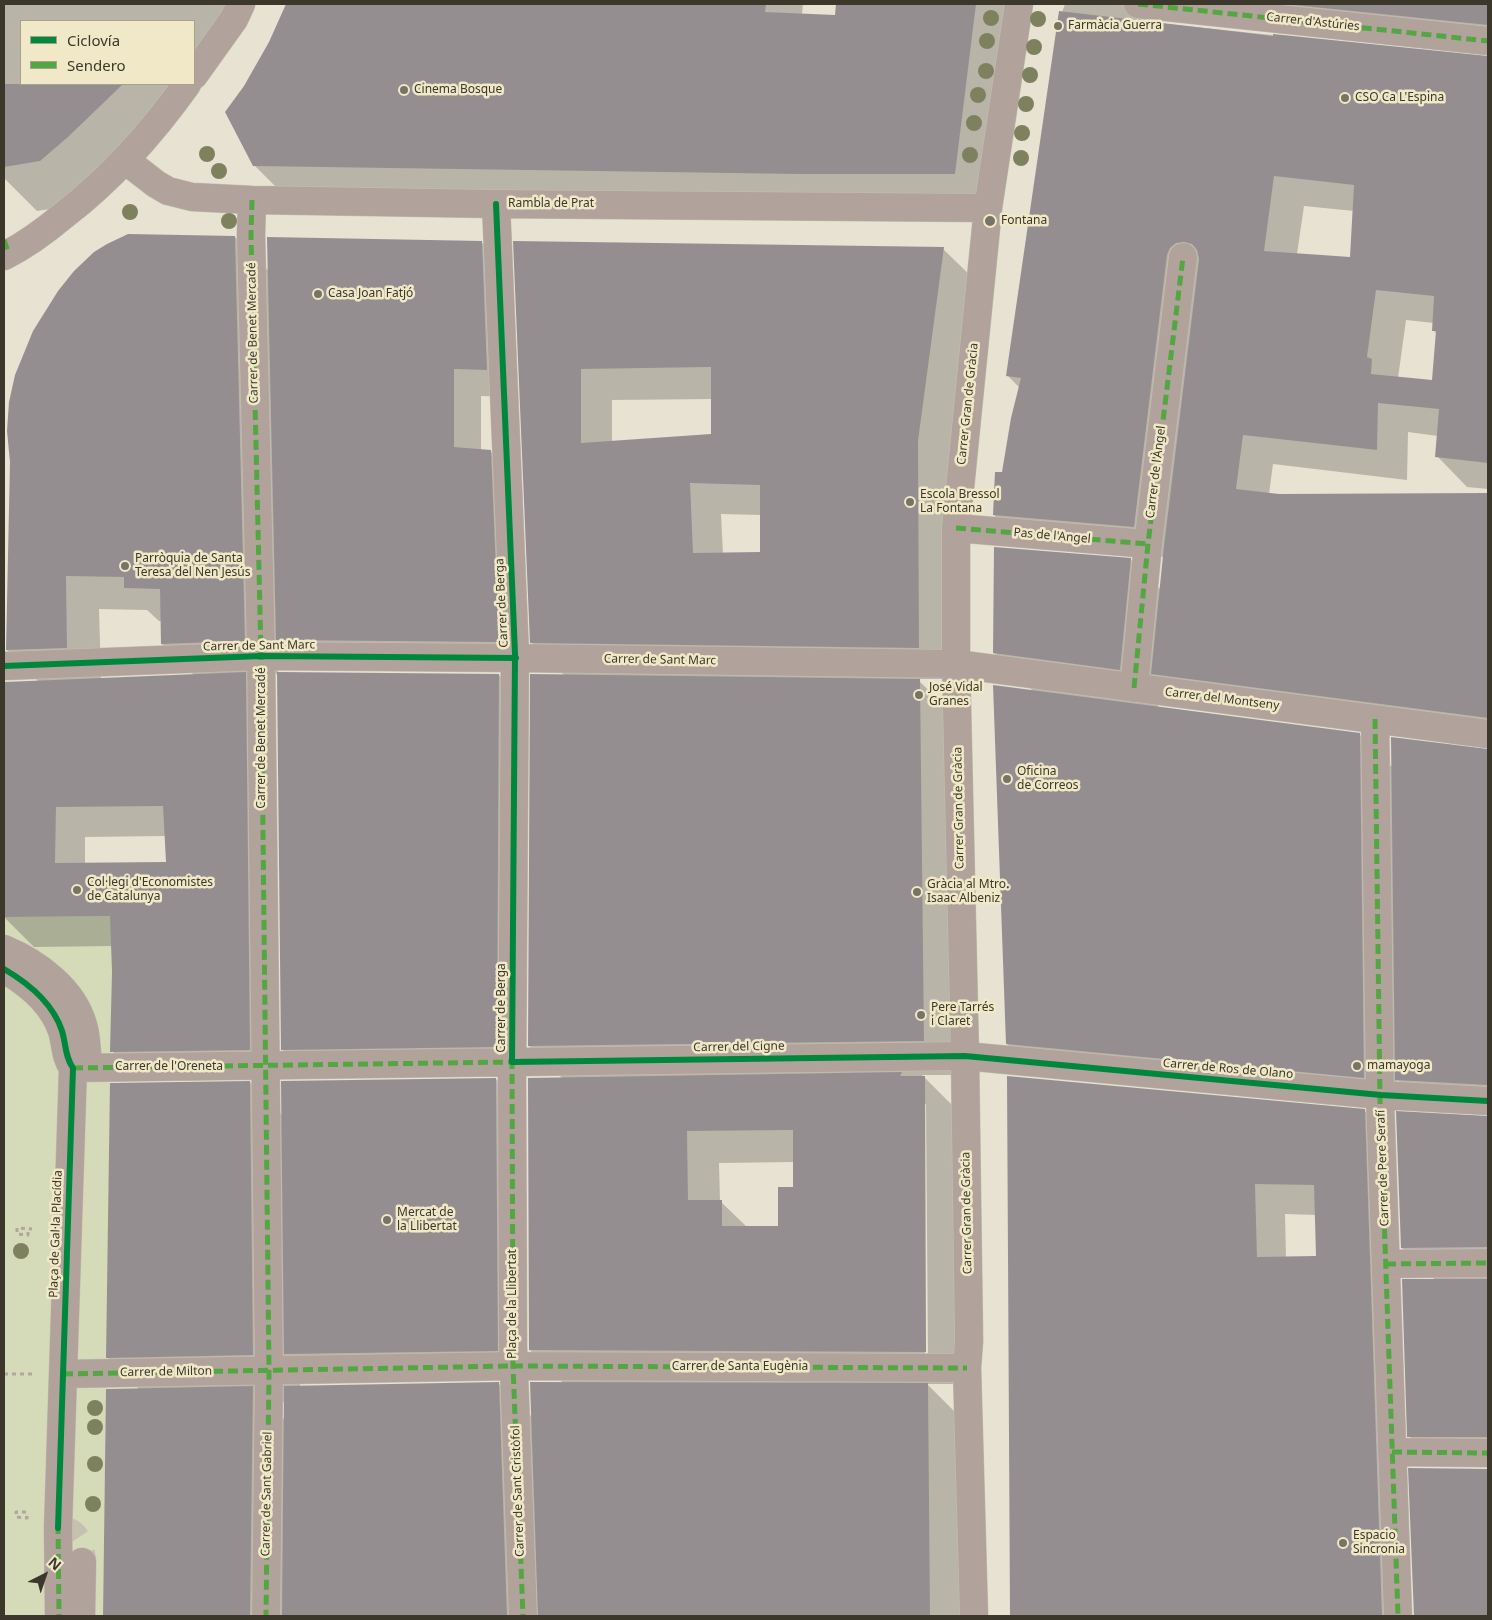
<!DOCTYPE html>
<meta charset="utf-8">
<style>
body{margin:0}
#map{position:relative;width:1492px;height:1620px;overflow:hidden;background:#e7e2d1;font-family:"Noto Sans",sans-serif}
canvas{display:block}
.frame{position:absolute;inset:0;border:5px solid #3b382b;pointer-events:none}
.legend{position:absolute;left:20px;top:20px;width:175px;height:65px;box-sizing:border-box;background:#f1e8c7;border:1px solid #a8a289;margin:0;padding:6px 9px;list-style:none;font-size:15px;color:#3b382b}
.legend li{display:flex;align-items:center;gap:10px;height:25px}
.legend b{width:25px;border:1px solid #a8a289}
.north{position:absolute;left:20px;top:1550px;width:50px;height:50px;-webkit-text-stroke:4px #f1e8c7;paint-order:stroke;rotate:41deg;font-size:14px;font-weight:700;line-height:20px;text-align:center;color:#3b382b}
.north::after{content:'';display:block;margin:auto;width:18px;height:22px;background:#3b382b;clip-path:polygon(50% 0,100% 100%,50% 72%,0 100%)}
</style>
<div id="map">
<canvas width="1492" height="1620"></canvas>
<div class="frame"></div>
<ul class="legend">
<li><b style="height:6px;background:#00873e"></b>Ciclovía</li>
<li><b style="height:6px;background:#54a643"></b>Sendero</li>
</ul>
<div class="north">N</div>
</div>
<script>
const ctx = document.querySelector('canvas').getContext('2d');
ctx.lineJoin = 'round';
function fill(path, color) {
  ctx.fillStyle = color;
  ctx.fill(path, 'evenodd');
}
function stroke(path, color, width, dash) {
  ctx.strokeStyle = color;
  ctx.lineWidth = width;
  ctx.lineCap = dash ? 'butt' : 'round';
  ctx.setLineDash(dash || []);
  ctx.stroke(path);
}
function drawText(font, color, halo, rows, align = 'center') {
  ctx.font = font + ' "Noto Sans",sans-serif';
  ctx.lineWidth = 5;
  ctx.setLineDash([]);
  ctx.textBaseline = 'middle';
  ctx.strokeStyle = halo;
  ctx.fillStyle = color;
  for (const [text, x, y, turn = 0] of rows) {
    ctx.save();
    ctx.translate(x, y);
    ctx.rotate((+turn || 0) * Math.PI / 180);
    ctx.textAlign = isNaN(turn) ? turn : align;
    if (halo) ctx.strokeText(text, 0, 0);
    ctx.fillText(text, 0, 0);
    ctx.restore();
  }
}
fill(new Path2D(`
 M111,916L112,972L103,1616H4V917Z`), '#d5dab9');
fill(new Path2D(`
 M4,4H246L230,34L192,94L134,159L83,204L37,211L5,179L4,182ZM21,21H194V84H21Z
 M287,4H803L802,14L836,16L837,4H1011L987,206L287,198L254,165L245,87L271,43Z
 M1065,4H1488V52L1163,19L1158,23L1488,58V489L1467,487L1437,456L1438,436L1408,432L1407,480L1273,464L1269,494H1488V744L1160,681L1158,708L1359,734L1393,768L1488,751V1113L1427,1110L1397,1080V1113L1488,1118V1467L1439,1466L1409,1436L1435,1280L1402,1248L1397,1111L1041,1077L1007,1044L1033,691L994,653L1130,559L1161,590L1164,557L1024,545L994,515L1020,388L1008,376L1059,21ZM1304,206L1354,211L1351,259L1297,254ZM1406,320L1434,323L1433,330L1437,334L1433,381L1398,378Z
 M235,237L269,271L481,242L509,269L514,397L481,396V450L490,451L518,478L526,669L305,667L277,640L278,673L499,675L524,700L521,1071L307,1074L282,1049L278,674L247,676L275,703L279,1079L142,1081L112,1051V946L34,947L4,917L6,808L39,682L7,650ZM99,609L147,610L159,621H162V644L194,675L101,679ZM166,836L168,863L85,864V837Z
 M514,242L943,249L975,280L951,679H917L953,714L957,1075H922L956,1109L958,1384H927L964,1421L965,1616H104L107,1390H140L107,1357L250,1082L283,1116L496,1079L502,1086L504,1357L300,1360V1387L498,1383L533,1418L563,1383L530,1350L562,1078L529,1046L565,676L531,642ZM712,399V435L612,442V400ZM721,514L761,515V553L723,554ZM923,1104H926L928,1358H925ZM794,1162V1188L779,1227H747L720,1201L719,1163ZM285,1402V1420L268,1403Z
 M1009,1077L1364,1110L1394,1141L1411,1616H1011ZM1285,1214L1316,1215L1317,1257L1286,1258Z
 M1410,1469L1488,1470V1616H1415Z`), '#0003');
fill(new Path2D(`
 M286,4H766L765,12L835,15L836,4H976L955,174H798L253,166L225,112L244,86L269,42Z
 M1284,4H1488V25Z
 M1059,11L1273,36V34L1488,56V463L1435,457L1439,409L1378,403L1377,450L1243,435L1236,489L1279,494L1488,493V718L1151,674L1164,546L1199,259L1197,250L1192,244L1184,242L1176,243L1170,248L1167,255L1134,527L993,515L995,472H1002L1011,418L1021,378L1006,376ZM1274,176L1354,185L1350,257L1264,251ZM1376,290L1434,296L1432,331H1436L1432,380L1371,374L1372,359L1367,357Z
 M4,84H123L68,137L40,161L4,167Z
 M128,234L235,236L245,641L161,644L160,589L124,588V577L66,576L67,648L6,650L10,462L7,431L9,402L15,375L33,331L58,291L74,271L94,252L107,244Z
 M267,237L482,241L487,370L454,369V447L491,450L499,642L276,640Z
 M513,241L944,247L918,441L919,648L530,643ZM711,367V434L581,443V369ZM690,483L760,485V552L693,553Z
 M994,547L1131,558L1120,670L993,653Z
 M246,672L250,1050L110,1052L112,972L110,916L4,917L5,682ZM163,806L166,862L55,863L56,807Z
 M277,672L499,674L497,1047L281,1050Z
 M530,674L920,679L924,1041L528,1046Z
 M993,685L1360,733L1364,1078L1006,1044Z
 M1391,737L1488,749V1085L1395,1080Z
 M902,1072L900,1076H925L926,1352L529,1350L528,1078ZM793,1130V1187H778V1226H722V1200H688L687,1131Z
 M1007,1076L1365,1109L1382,1616H1010ZM1255,1184L1314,1185L1316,1256L1257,1257Z
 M496,1078L498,1351L284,1354L281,1081Z
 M250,1081L253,1355L106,1358L110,1083Z
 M1396,1111L1488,1116V1247L1401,1248Z
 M1402,1279H1488V1437H1407Z
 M499,1382L507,1616H282L284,1386Z
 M530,1382L928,1383L930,1616H538Z
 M253,1386L250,1616H103L106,1389Z
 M1408,1468L1488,1469V1616H1414Z`), '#958e91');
stroke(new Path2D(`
 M52,1527C75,1530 81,1540 82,1562`), '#c5c0b0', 28, [28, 14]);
const minor = new Path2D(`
 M1138,4L1488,41
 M194,75L234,19L241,4
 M125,160L156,184L168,191L192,197L252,200L496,204L988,208
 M252,200L251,235L261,654L269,1371L266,1616
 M496,204L515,654L512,1078L513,1346L523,1616
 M4,256C26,245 45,231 64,215C112,178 152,133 187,84
 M956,528L1148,544
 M4,666L261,656L516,658L956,664L1488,734
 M1134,688L1148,544L1183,257
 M1375,719L1380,1100L1398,1616
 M4,949C37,963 73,989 83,1025C86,1034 86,1043 87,1052
 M4,969C28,983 53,1003 62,1031C66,1044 65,1057 73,1068L58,1528L59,1616
 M73,1068L965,1056L1381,1095L1488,1101
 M1386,1264L1488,1263
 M63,1374L513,1366L967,1368
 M1392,1452L1488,1453
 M81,1616L82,1562
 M974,1616L967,1368L969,1341L965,1056L956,664V528L988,208L1019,4`);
stroke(minor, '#c3bfb1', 29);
stroke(new Path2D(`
 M28,1232V1235L17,1234V1228L32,1229
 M4,1374H33
 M27,1516V1518L16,1517V1512H29`), '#b1a69e', 3, [4, 4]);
stroke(minor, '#b1a39b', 28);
stroke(new Path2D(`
 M1138,4L1488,41
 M252,200L251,235L261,654L269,1371L266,1616
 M4,240L9,254
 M956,528L1148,544
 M1134,688L1148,544L1183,257
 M1375,719L1380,1100L1398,1616
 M512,1059L513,1366L523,1616
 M73,1068L515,1062
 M1386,1264L1488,1263
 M63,1374L513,1366L967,1368
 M1392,1452L1488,1453
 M58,1524L59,1616`), '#54a643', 5, [10, 5]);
stroke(new Path2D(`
 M496,204L515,654L512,1062L965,1056L1381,1095L1488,1101
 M4,666L261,656L516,658
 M4,969C28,983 53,1003 62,1031C66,1044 65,1057 73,1068L58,1528`), '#00873e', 6);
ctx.fillStyle = '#7e815e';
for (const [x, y] of [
 [991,18],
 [1038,19],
 [987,41],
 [1034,47],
 [986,71],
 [1030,75],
 [978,95],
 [1026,104],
 [974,123],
 [1022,133],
 [207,154],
 [970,155],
 [1021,158],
 [219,171],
 [130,212],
 [229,221],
 [21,1251],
 [95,1408],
 [95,1427],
 [95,1464],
 [93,1504]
]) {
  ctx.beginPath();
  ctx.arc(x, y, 8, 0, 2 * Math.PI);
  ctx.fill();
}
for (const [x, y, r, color] of [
 [1058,26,5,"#777465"],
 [404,90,5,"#777465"],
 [1345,98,5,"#777465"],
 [990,221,6,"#777465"],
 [318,294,5,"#777465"],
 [910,502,5,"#777465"],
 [125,566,5,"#777465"],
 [919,695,5,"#777465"],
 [1007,779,5,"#777465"],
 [77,890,5,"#777465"],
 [917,892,5,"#777465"],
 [921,1015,5,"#777465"],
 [1357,1066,5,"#777465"],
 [387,1220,5,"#777465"],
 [1343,1543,5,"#777465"]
]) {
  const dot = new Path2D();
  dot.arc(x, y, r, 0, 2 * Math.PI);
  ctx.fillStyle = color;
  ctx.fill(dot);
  stroke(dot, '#f1e8c7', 2);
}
drawText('12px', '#3b382b', '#f1e8c7', [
 ["Carrer d'Astúries",1313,22,6],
 ["Rambla de Prat",551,204],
 ["Carrer de Benet Mercadé",253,333,-91],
 ["Carrer Gran de Gràcia",968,404,-84],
 ["Carrer de l'Àngel",1156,472,-83],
 ["Pas de l'Angel",1052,536,5],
 ["Carrer de Berga",502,603,-93],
 ["Carrer de Sant Marc",259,646,-1],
 ["Carrer de Sant Marc",660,660,1],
 ["Carrer del Montseny",1222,699,7],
 ["Carrer de Benet Mercadé",262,738,-90],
 ["Carrer Gran de Gràcia",959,808,-91],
 ["Carrer de Berga",502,1008,-90],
 ["Carrer del Cigne",739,1047,-1],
 ["Carrer de l'Oreneta",169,1067],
 ["Carrer de Ros de Olano",1228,1069,5],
 ["Carrer de Pere Serafí",1383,1168,-92],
 ["Carrer Gran de Gràcia",967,1213,-91],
 ["Plaça de Gal·la Placídia",56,1234,-88],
 ["Plaça de la Llibertat",513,1304,-90],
 ["Carrer de Santa Eugènia",740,1367],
 ["Carrer de Milton",166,1372,-1],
 ["Carrer de Sant Cristòfol",518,1491,-92],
 ["Carrer de Sant Gabriel",267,1494,-89]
]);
drawText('12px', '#3b382b', '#f1e8c7', [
 ["Farmàcia Guerra",1068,26],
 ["Cinema Bosque",414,90],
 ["CSO Ca L'Espina",1355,98],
 ["Fontana",1001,221],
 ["Casa Joan Fatjó",328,294],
 ["Escola Bressol",920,495],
 ["La Fontana",920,509],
 ["Parròquia de Santa",135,559],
 ["Teresa del Nen Jesús",135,573],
 ["José Vidal",929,688],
 ["Granes",929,702],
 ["Oficina",1017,772],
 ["de Correos",1017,786],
 ["Col·legi d'Economistes",87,883],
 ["de Catalunya",87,897],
 ["Gràcia al Mtro.",927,885],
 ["Isaac Albeniz",927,899],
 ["Pere Tarrés",931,1008],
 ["i Claret",931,1022],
 ["mamayoga",1367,1066],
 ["Mercat de",397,1213],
 ["la Llibertat",397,1227],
 ["Espacio",1353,1536],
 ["Sincronia",1353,1550]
], 'left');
</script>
